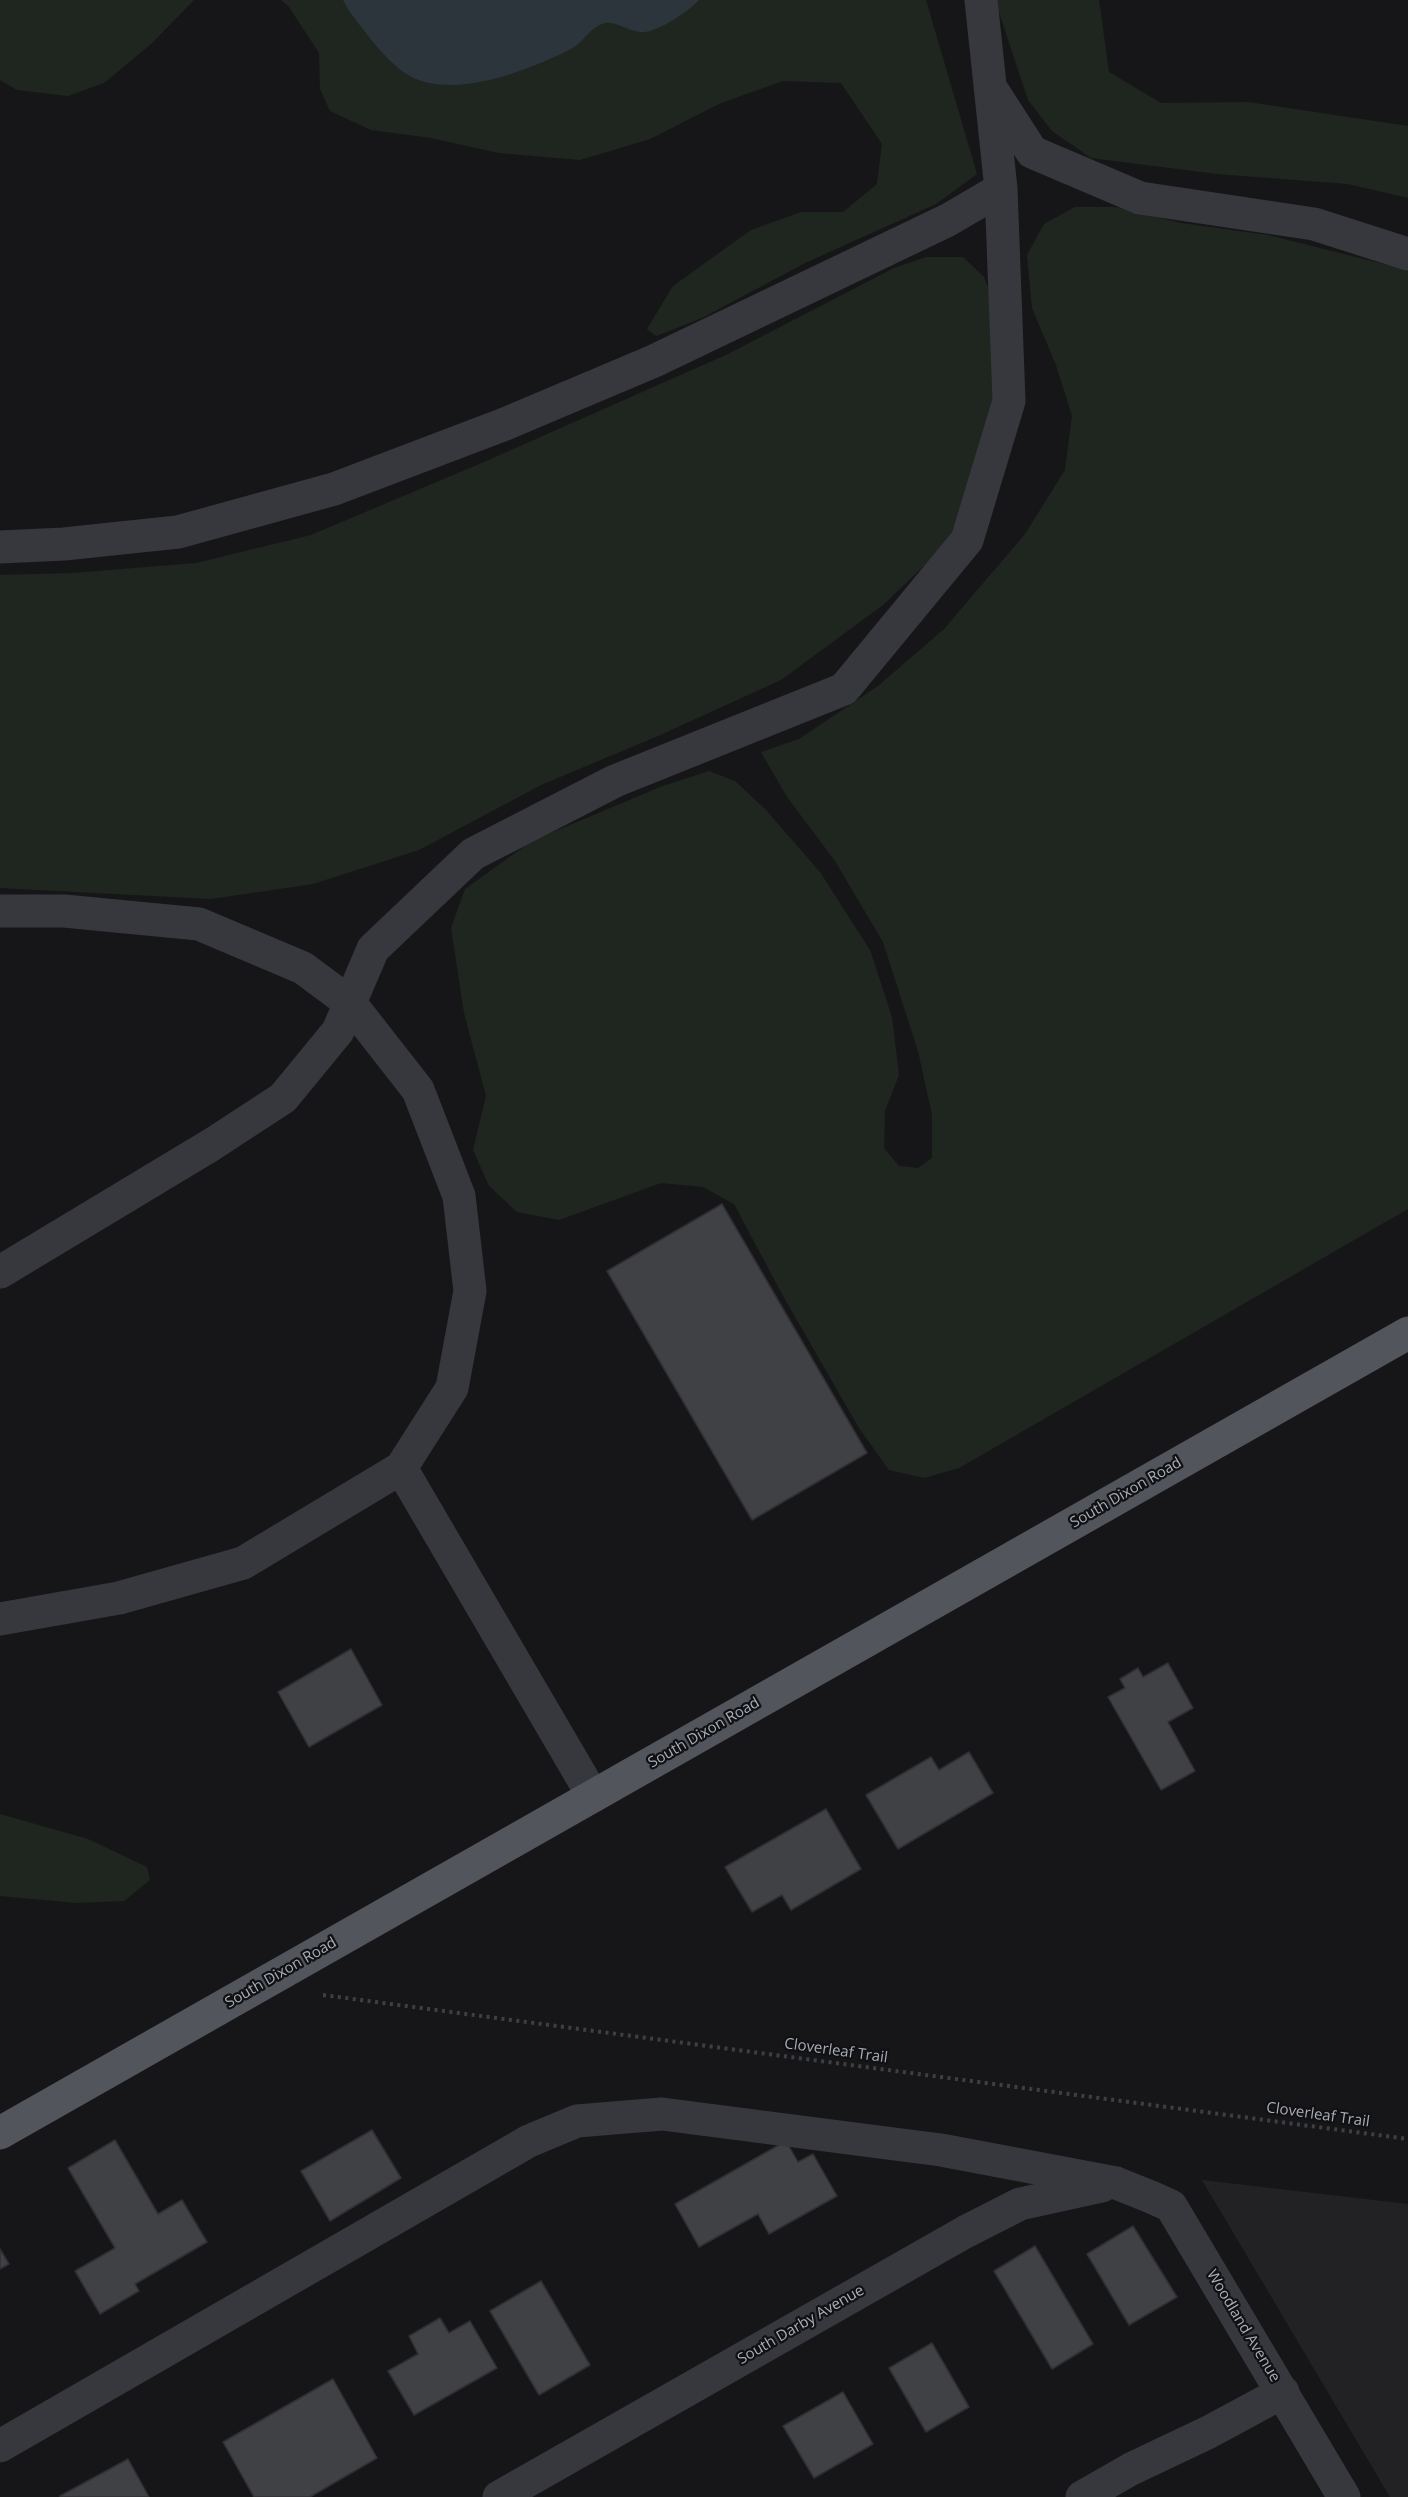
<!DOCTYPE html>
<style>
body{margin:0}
canvas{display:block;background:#161618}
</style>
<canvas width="1408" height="2497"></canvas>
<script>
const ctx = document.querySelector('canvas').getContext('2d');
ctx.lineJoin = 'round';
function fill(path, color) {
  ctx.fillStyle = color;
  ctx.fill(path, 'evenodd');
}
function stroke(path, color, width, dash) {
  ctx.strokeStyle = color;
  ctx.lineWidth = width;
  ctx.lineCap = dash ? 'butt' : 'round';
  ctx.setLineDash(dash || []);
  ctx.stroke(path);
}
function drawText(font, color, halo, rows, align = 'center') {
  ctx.font = font + ' "Open Sans",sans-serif';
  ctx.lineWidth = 4.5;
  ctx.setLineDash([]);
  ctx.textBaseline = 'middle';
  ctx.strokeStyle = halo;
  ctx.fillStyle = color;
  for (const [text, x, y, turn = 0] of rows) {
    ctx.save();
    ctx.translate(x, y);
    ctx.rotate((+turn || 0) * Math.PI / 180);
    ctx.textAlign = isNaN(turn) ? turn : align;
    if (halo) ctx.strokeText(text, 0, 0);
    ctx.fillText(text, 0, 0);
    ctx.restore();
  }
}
fill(new Path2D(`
 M1202,2180L1408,2204V2497H1390Z`), '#222225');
fill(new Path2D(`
 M0,0H194L151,44L104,83L68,96L17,90L0,80Z
 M281,0H926L977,174L936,204L805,263L702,318L656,336L647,329L673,286L751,230L801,212H843L877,184L882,144L841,83L783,81L721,103L650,139L580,160L499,153L431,138L371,130L330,111L320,89L319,53L289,7Z
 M995,0H1099L1109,72L1161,103L1248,102L1408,126V198L1348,184L1217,174L1091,158L1052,131L1028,100Z
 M1075,207H1116L1181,223L1268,235L1408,270V1209L959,1468L924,1478L889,1470L859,1428L782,1294L734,1204L703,1187L661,1183L559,1220L517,1212L489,1186L473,1150L486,1096L464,1013L451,928L465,889L532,841L660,787L709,771L735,781L765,809L820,872L870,950L892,1017L899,1075L885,1111L884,1148L899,1166L918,1168L932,1158V1115L918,1051L883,942L835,861L787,797L761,752L799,739L878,686L944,629L1025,534L1065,470L1072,416L1056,365L1032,308L1027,255L1044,224Z
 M926,257H963L984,277L993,300L1000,394L967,496L948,543L883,605L781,680L658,736L541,785L419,850L313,884L211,899L0,888V575L73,573L196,563L311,535L484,462L728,354L894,268Z
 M0,1814L88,1839L147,1867L150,1880L124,1901L78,1903L0,1896Z`), '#1e261f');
fill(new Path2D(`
 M343,0H699C689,11 656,34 640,32C629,31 615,21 605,23C589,27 584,43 569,50C528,70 462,97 416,79C400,73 380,51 369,37C360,25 350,14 343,0Z`), '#2c353c');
const building = new Path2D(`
 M722,1204L867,1453L752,1520L607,1271Z
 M351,1649L382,1705L309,1747L278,1692Z
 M1168,1663L1193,1708L1168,1722L1195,1771L1161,1790L1108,1697L1125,1688L1120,1679L1138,1668L1143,1677Z
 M969,1752L993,1793L898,1849L866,1795L931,1757L939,1770Z
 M826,1809L861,1869L791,1910L782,1895L752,1912L725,1867Z
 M372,2130L401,2178L330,2221L301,2171Z
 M115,2140L158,2214L182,2200L207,2242L135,2284L139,2291L100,2314L75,2271L115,2248L68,2168Z
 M786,2141L798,2162L813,2154L837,2196L769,2234L758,2214L699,2247L675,2204Z
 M1133,2226L1177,2297L1129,2325L1087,2254Z
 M1035,2246L1093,2344L1052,2369L994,2271Z
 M0,2249L9,2264L0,2269Z
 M541,2281L590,2365L539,2395L490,2311Z
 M440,2318L449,2333L470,2321L497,2368L414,2415L388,2371L418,2354L409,2336Z
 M932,2343L969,2407L926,2432L889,2368Z
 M333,2379L377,2458L310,2497H254L223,2442Z
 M843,2392L873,2444L814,2478L783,2426Z
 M128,2459L149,2497H60V2496Z`);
fill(building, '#404145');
stroke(building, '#303034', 1.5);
stroke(new Path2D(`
 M323,1995L1408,2139`), '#3d3f44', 4, [3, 4.5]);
stroke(new Path2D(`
 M994,93L1032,152L1140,198L1314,224L1408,254
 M0,547L64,544L178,532L334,489L505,424L654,361L948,220L1001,189
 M0,911H64L199,924L303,968L350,1003L418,1090L459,1196L470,1291L452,1388L401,1468L243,1563L119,1598L0,1619
 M0,1272L211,1145L283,1098L338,1031L373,949L473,854L615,781L844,689L967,540L1009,401L1001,189L981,0
 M401,1468L593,1796
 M0,2446L529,2141L577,2121L662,2114L941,2150L1116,2183L1151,2197L1171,2206L1344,2497
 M499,2497L965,2232L1020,2204L1102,2186
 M1082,2497L1131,2469L1209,2432L1283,2392`), '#37383d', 33);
stroke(new Path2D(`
 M0,2133L1408,1333`), '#53555c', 33);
drawText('15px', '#a8adb8', '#111113', [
 ["South Dixon Road",1126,1493,-30],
 ["South Dixon Road",704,1733,-30],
 ["South Dixon Road",281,1973,-30],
 ["Cloverleaf Trail",836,2051,8],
 ["Cloverleaf Trail",1318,2115,8],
 ["South Darby Avenue",801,2325,-30],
 ["Woodland Avenue",1243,2326,59]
]);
</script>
